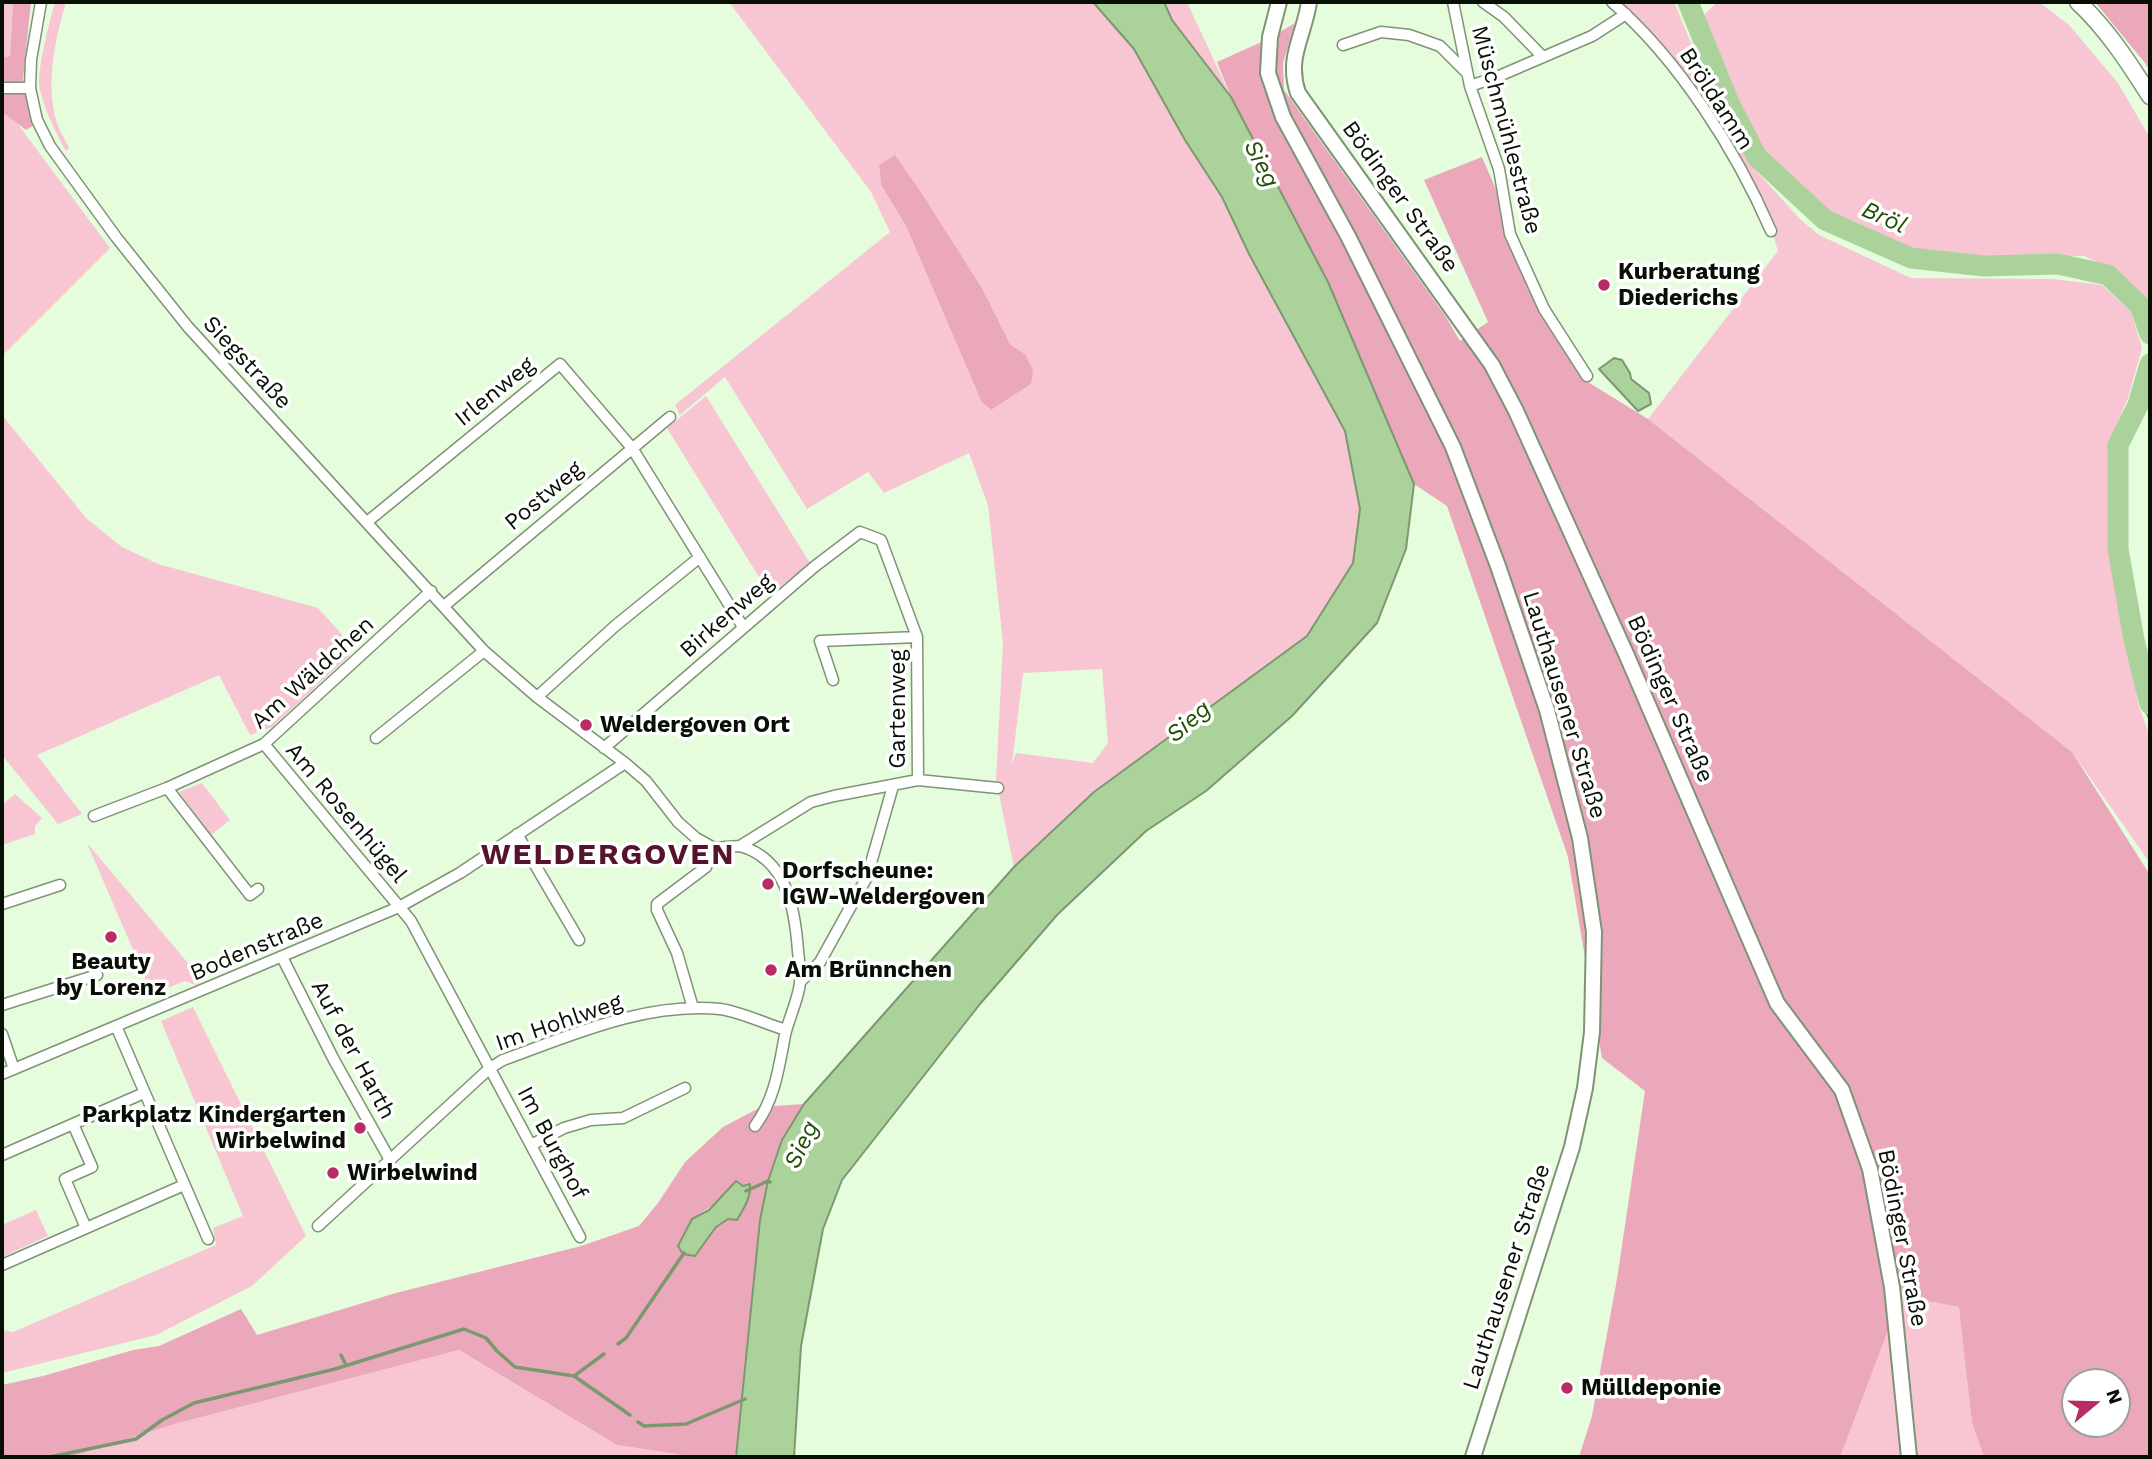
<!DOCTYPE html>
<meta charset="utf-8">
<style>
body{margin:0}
#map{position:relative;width:2152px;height:1459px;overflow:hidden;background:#e5fcdd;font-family:"Work Sans",sans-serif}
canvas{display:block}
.frame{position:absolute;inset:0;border:4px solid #080f05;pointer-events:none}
.north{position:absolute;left:2061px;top:1368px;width:70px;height:70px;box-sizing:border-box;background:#fff;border:2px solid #9c9f9b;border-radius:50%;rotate:71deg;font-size:19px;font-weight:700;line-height:28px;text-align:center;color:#080f05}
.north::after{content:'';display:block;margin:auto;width:24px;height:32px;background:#b82c66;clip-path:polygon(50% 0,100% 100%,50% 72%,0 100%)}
</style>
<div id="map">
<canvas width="2152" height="1459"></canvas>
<div class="frame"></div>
<div class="north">N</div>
</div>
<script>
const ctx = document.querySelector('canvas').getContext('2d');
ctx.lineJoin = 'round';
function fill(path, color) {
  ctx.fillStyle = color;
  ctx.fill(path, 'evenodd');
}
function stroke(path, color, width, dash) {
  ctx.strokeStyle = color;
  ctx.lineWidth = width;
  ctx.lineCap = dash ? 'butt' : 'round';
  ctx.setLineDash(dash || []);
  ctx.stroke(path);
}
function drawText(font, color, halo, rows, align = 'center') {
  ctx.font = font + ' "Work Sans",sans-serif';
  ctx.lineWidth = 7;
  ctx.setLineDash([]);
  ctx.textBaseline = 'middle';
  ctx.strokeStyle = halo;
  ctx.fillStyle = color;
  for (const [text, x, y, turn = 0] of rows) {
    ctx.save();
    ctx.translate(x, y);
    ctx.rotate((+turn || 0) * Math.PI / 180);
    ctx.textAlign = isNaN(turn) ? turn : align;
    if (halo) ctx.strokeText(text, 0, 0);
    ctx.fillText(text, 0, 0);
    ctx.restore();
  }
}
fill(new Path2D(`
 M2,2H13L10,57L2,58Z
 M55,2H66C55,40 45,84 57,123C60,131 65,140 69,148L66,151C57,136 41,102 39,84C38,66 50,20 55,2Z
 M729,2H1093L1134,49L1185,140L1222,197L1249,254L1345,431L1360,509L1353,563L1307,636L1094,792L1014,867L996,780L1003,643L988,505L969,453L884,493L868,472L807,509L725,377L680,415L675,405L890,232L871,192ZM895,156L925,198L982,288L1010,344L1025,354L1031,384L990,410L982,403L906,226L881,185L879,165ZM1102,669L1108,743L1093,763L1016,753L1012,764L1023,673Z
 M1164,2H1187L1231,97L1172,20Z
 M1616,2H1674L1719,110L1750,164L1800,219L1819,235L1911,278L2053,279L2102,285L2131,312L2142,348L2128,398L2108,445L2112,549L2139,707L2150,736V863L2072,752L1648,419L1778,251C1770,219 1753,193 1737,164C1701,100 1674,51 1616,2Z
 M1717,2H2039L2069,25L2118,83L2150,138V303L2116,271L2084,256L1980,259L1911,253L1830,218L1761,156L1734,99L1701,18Z
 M2,112L17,123L110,248L2,356Z
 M706,396L810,563L770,595L667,428Z
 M2,415L87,519L122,547L158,564L318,608L347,640L351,650L349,656L272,727L250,735L219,675L37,755L82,814L58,824L2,755Z
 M202,783L230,820L211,835L179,792Z
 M15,794L42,818L35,826V834L2,845V805Z
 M87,843L203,981L196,985L185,981L152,994Z
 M193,1007L306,1236L252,1286L156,1335L2,1373V1330L13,1332L216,1245L213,1228L243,1216L161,1021Z
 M36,1210L48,1236L2,1257V1225Z
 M1901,1296L1960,1307L1972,1423L1984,1457H1743Z
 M459,1350L617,1445L696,1457H71L175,1424Z`), '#f8c6d3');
fill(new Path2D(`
 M13,2H31L23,80L33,126L26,130L2,112V58L10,56Z
 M2095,2H2150V72L2145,63Z
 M1295,23L1283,63L1284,90L1446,317L1460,341L1488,322L1424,180L1482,157L1529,266L1583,379L1648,419L2072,752L2150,875V1457H1984L1972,1423L1959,1307L1901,1296L1840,1457H1579L1592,1416L1617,1279L1645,1091L1602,1058L1568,857L1447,506L1414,484L1328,282L1231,97L1217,62L1268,39ZM2075,1382H2117V1424H2075Z
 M895,155L925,198L982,288L1010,344L1025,354L1033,370L1031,384L991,410L982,403L906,226L881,185L879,165Z
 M804,1104L782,1140L760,1220L736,1457H696L617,1445L459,1350L175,1424L71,1457H2V1385L43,1376L133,1350L159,1346L241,1309L257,1335L396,1293L581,1246L639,1226L658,1203L685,1162L723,1127L761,1107ZM750,1184V1196L728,1219L716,1227L695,1256L699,1214L743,1186Z`), '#eca8bb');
const water = new Path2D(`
 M1093,2H1164L1172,20L1231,97L1328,282L1414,484L1406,549L1377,623L1292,716L1206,791L1146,831L1057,915L980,1004L842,1180L823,1229L801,1346L794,1457H736L760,1220L768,1181L782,1140L804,1104L1014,867L1094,792L1307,636L1353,563L1360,509L1345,431L1249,254L1222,197L1185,140L1134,49Z
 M1614,358L1622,360L1630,373L1631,379L1649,393L1651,404L1638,411L1599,369Z
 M2150,665V721L2136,687Z
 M736,1181L743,1186L750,1184C751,1198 744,1208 737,1220L728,1219L716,1227L695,1256L683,1254L678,1246L692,1219L709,1210Z`);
fill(water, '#acd29c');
stroke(water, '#7b986f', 2);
stroke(new Path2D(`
 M746,1191L768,1181L770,1182
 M618,1344L626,1338L684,1253
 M341,1355L346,1365
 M574,1376L630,1415
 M638,1422L644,1426L686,1424L745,1399
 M50,1457L136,1439L162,1420L194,1403L335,1369L464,1329L486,1338L497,1351L515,1367L574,1376L604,1354`), '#7b986f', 3.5);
stroke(new Path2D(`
 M1688,2L1729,103L1757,157L1825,220L1911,258L1984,266L2058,264L2108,275L2140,306L2150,334
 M2150,364L2138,405L2118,445V549L2134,640L2150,704`), '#acd29c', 21);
const street = new Path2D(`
 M41,2L31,60L30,88L37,120L50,146L116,237L188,327L484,651L537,697L625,763L646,781L678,822L696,838L714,848L740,846L811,802L834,796L918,780L998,788
 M1453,2L1470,86L1499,169L1510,234L1544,309L1587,376
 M1483,2L1504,17L1542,56
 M1612,2C1678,59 1736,150 1771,231
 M1343,45L1381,32L1409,35L1440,46L1466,72
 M1470,86L1499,76L1592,36L1626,14
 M2,88H30
 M367,522L560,364L632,448L743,627
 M444,606L670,417
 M833,680L820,641L917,637
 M537,697L615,626L700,557
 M376,738L484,651
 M264,744L411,921L580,1237
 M604,748L814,567L860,532L881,540L917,637L918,780
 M167,788L250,895L258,889
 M94,816L167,788L264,744L431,591
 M517,834L579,940
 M740,846C787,859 795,909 798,951C799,961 801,973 800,983C798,1000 789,1018 785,1035C779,1067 775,1099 755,1126
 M2,904L60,885
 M282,957L334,1060L390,1160
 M800,982L820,962L867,877L893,786
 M2,1005L97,975
 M693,1008L677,953L657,910V904L706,867L714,848
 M116,1026L208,1239
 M2,1034L14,1069
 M2,1074L399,907L460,873L625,763
 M73,1124L92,1167L65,1179L86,1228
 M531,1145L564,1128L591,1120L623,1118L685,1088
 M2,1155L144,1093
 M318,1226L490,1068L503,1060C572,1035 645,1002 720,1009C742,1012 765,1024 786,1030
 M2,1265L184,1185`);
const secondary = new Path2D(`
 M1279,2L1270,37L1268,73L1283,117L1349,238L1453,447L1498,566L1547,710L1580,838L1594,932L1592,1032L1585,1088L1572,1147L1473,1457
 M1309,2C1304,37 1286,57 1298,93L1492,365L1516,411L1627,656L1777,1003L1842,1090L1870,1169L1892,1287L1909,1457`);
const primary = new Path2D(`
 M2078,2C2107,29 2129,63 2150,96`);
stroke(street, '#7f9377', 13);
stroke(secondary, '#7f9377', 18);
stroke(primary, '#7f9377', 19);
stroke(street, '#fff', 10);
stroke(secondary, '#fff', 14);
stroke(primary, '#fff', 16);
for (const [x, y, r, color] of [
 [1604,285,7,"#b82c66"],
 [586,725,7,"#b82c66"],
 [768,884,7,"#b82c66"],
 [111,937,7,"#b82c66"],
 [771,970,7,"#b82c66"],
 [360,1128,7,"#b82c66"],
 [333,1173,7,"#b82c66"],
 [1567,1388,7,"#b82c66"]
]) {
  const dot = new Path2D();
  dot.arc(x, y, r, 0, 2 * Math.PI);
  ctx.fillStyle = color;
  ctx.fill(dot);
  stroke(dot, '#fff', 2.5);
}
drawText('23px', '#080f05', '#fff', [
 ["Bröldamm",1716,99,57],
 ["Müschmühlestraße",1506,130,75],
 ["Bödinger Straße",1400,197,54],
 ["Siegstraße",247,363,47],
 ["Irlenweg",495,392,-39],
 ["Postweg",544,496,-40],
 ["Birkenweg",727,616,-41],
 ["Am Wäldchen",313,673,-42],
 ["Bödinger Straße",1670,699,66],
 ["Lauthausener Straße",1564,705,73],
 ["Gartenweg",898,709,-90],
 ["Am Rosenhügel",346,813,50],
 ["Bodenstraße",257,947,-23],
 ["Im Hohlweg",559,1023,-19],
 ["Auf der Harth",353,1050,62],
 ["Im Burghof",552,1143,62],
 ["Bödinger Straße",1902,1238,79],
 ["Lauthausener Straße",1507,1277,-72]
]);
drawText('bold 23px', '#080f05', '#fff', [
 ["Kurberatung",1618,272],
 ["Diederichs",1618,298],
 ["Weldergoven Ort",600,725],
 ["Dorfscheune:",782,871],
 ["IGW-Weldergoven",782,897],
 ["Beauty",111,962,"center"],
 ["by Lorenz",111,988,"center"],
 ["Am Brünnchen",785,970],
 ["Parkplatz Kindergarten",346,1115,"right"],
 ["Wirbelwind",346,1141,"right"],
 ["Wirbelwind",347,1173],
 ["Mülldeponie",1581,1388]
], 'left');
drawText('italic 24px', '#225002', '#fff', [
 ["Sieg",1261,164,63],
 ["Bröl",1884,218,24],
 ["Sieg",1189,722,-41],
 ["Sieg",802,1145,-65]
]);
ctx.letterSpacing = '2px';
drawText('bold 30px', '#55132d', '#fff', [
 ["WELDERGOVEN",608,855]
]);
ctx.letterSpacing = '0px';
</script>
